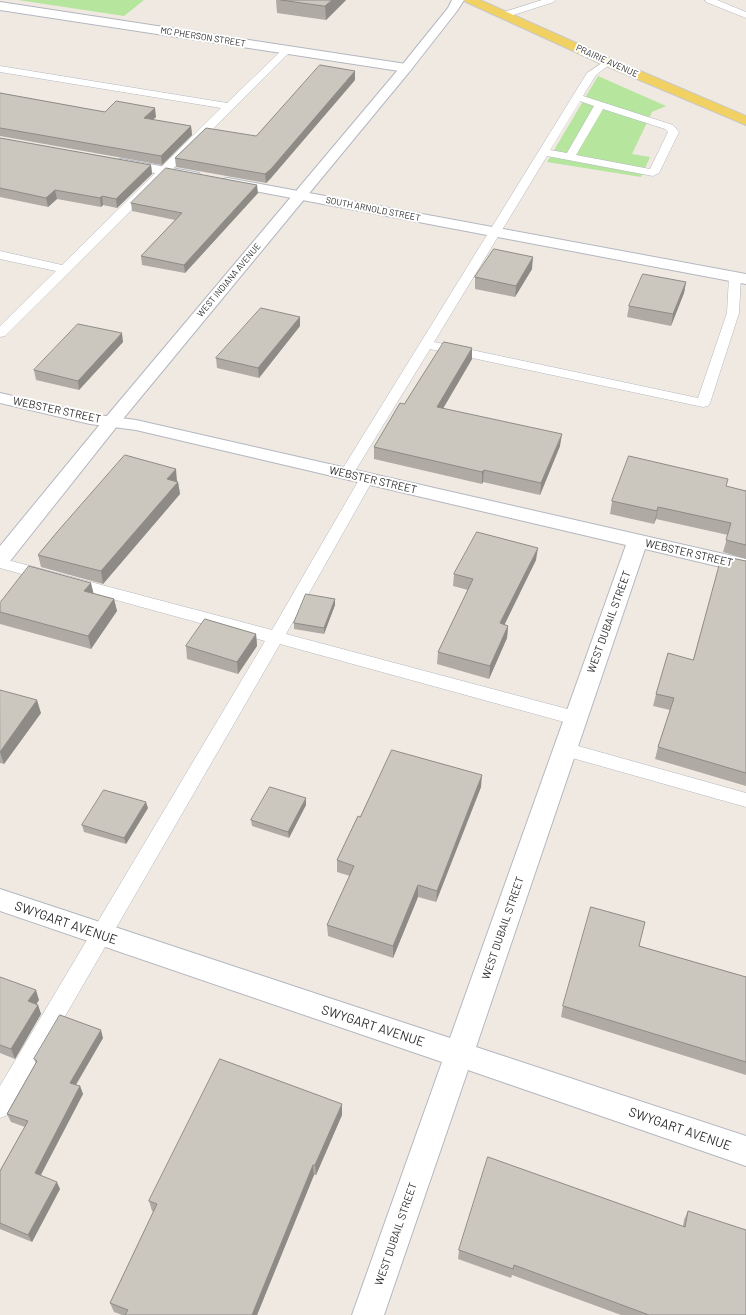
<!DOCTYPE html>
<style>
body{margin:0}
canvas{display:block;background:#efe9e1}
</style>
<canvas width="746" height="1315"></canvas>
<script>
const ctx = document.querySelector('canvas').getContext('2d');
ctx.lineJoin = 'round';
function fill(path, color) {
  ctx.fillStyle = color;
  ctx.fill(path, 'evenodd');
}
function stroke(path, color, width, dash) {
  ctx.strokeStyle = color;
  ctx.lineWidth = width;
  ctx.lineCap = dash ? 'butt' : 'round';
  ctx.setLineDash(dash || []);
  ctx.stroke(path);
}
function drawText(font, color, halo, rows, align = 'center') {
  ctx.font = font + ' Barlow,sans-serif';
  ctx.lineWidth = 4;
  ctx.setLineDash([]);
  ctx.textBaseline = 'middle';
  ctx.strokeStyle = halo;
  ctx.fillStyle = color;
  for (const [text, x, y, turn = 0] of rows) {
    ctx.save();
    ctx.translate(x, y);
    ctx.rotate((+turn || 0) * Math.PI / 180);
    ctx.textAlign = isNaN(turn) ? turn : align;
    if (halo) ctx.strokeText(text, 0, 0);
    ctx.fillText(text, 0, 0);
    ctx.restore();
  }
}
fill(new Path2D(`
 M18,0H144L124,16Z
 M598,76L666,106L652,112L632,154L650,157L641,177L547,162Z`), '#b6e59e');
const lane = new Path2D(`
 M542,0H555L554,2L507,17H501L499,15L501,13Z
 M705,0H717L746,12V18L706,2Z
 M287,47L292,50L290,52L5,336L0,337V326L56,271L0,259V251L62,265L221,108L0,72V66L227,103L284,48Z
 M608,59L613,62L596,75L583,96L673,125L679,132L659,173L653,176L547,156L434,342L698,398L727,313L729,277L731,274H739L741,277L739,313L710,403L708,406L703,407L430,349L352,476L347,478L342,476L340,473L587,73ZM580,101L594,106L567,153L550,150ZM603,109L665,129L668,132L650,169L576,155Z
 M367,473L372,475L374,478L286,634L575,711L581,713L584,718L581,723L575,725L280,644L8,1115L0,1118V1086L265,641L0,568V558L272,630L360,478L362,475Z
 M564,742L746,793V807L558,754L555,749L558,744Z`);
const street = new Path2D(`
 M0,2L406,64L410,65L412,68L410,71L406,72L0,10Z
 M121,159L194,172L199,173L201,176L199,179L194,180L116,166L114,163L116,160Z
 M228,178L746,274V284L223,185L221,182L223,179Z
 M0,393L90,414L136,420L746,559V573L645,549L476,1047L746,1136V1166L468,1070L384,1315H352L442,1062L0,911V889L450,1038L626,545L136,430L90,424L0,403Z`);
const secondary = new Path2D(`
 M452,0H464L457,11L410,71L118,425L7,565L0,567V546L106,417L402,65L448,8Z`);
const primary = new Path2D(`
 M464,0H480L612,59L746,116V125L604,65L466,2Z`);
stroke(lane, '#b4b7c1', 1);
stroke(street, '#b4b7c1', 2);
stroke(secondary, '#b4b7c1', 2);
stroke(primary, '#c9c9c9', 2);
fill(lane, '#fff');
fill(street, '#fff');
fill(secondary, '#fff');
fill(primary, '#f2d163');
fill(new Path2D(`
 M276,0H346L326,20L277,13Z
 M355,80L271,178L266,183L176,167L175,158L256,136Z
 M0,93L105,112L156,117L152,120L191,126L192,135L162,165L0,136Z
 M0,138L151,165L152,174L117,208L103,205L101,207L57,199L48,207L0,197Z
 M258,193L185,273L142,265L141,256L175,220L132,211L131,203Z
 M532,269L515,297L475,289V277Z
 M686,282L684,293L671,326L627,317L629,306Z
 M300,317V326L259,378L217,368L216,358Z
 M123,342L79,390L36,380L34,370Z
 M472,348V359L443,408L560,446L540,495L483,482L482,484L374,459V447L404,404Z
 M177,481L178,482L180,494L103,584L41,567L38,555Z
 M726,487L746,491V559L723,552L728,535L656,519L654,524L610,514L612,501Z
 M536,560L504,624L508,626L507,638L489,679L437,664L438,652L468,590L453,586L454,574Z
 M746,561V786L655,759L658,747L670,710L653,706L656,694L693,660Z
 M93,593L114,599L117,611L91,649L0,624V603Z
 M335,605L324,634L294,629V623Z
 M256,634L257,646L238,674L187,659L186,646Z
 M0,690L41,713L4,764L0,763Z
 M481,787L436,902L418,897L393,958L328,936L327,925L350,876L337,872V860L360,817Z
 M306,805L289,838L252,826L251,820Z
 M148,808L126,844L84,832L82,825Z
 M639,946L746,977V1075L561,1017L563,1006Z
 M0,977L39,1000L36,1004L38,1005L41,1014L15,1059L0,1053Z
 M103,1038L76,1085L80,1086L83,1094L41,1175L60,1189L32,1242L0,1229V1171L25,1127L11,1122L7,1114L36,1063L34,1059Z
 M342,1115L316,1175H314L257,1315H122L114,1312L110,1303L154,1212L152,1211L149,1201Z
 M688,1211L746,1315H621L512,1275L511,1278L458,1259L459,1250L683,1226L684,1220Z`), '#afaba4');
fill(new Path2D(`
 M332,0H346L326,20L325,6Z
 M355,71V80L271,178L266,183L265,174Z
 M155,108L156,117L145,127L144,118Z
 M191,126L192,135L162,165L161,156Z
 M151,165L152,174L117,208L116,199Z
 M257,185L258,193L185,273L184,265Z
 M55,190L57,199L48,207L46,198Z
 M102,196L103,205L101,207L100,198Z
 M533,257L532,269L515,297L516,286Z
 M686,282L684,293L671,326L673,314Z
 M300,317V326L259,378L258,368Z
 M122,333L123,342L79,390L78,381Z
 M472,348V359L437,419V407Z
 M562,434L560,446L540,495L541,483Z
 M176,469L177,481L169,491L167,479Z
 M484,470L483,482L482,484V472Z
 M178,482L180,494L103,584L101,571Z
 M658,507L656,519L654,524L657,511Z
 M538,548L536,560L499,636L500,623Z
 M91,583L94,595L84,591Z
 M114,599L117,611L91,649L88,636Z
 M335,599V605L324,634V628Z
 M508,626L507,638L489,679L490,666Z
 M256,634L257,646L238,674L237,662Z
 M37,700L41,713L4,764L0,752Z
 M482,775L481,787L436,902L437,891Z
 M306,798V805L289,838L288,832Z
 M146,802L148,808L126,844L124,838Z
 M418,885V897L393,958V946Z
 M36,990L39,1000L32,1011L28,1001Z
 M38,1005L41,1014L15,1059L11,1049Z
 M101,1030L103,1038L72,1091L70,1083Z
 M80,1086L83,1094L38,1180L35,1173Z
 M342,1104V1115L316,1175L315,1165Z
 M313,1165L314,1175L257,1315H252Z
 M57,1182L60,1189L32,1242L28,1235Z`), '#8e8b86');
const building = new Path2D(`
 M281,0H332L325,6Z
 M320,65L355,71L271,169L265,174L175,158L206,128L256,136Z
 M0,93L105,112L116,101L155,108L144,118L191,126L161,156L0,128Z
 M0,138L151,165L116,199L102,196L100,198L55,190L46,198L0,188Z
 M166,168L257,185L184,265L141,256L182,213L131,203Z
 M494,249L533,257L516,286L475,277Z
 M643,274L686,282L673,314L629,306Z
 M261,308L300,317L258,368L216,358Z
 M78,324L122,333L78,381L34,370Z
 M444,342L472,348L437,407L562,434L541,483L484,470L482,472L374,447L400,403L404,404Z
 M125,455L176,469L167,479L178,482L101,571L38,555L58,531Z
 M629,456L728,479L726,486L746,491V545L726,540L731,523L658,507L657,511L612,501Z
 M477,532L538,548L500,623L508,626L490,666L438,652L473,579L454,574Z
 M722,556L746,561V773L658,747L674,698L656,694L668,653L693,660Z
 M29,566L91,583L84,591L114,599L88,636L0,612V603Z
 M306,594L335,599L324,628L294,623Z
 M205,619L256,634L237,662L186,646Z
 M0,690L37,700L0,752Z
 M392,750L482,775L437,891L418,885L393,946L327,925L354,866L337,860L358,816L360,817Z
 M270,787L306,798L288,832L251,820Z
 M104,790L146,802L124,838L82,825Z
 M591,907L645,922L639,946L746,977V1062L563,1006Z
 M0,977L36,990L28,1001L38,1005L11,1049L0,1045Z
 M60,1015L101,1030L70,1083L80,1086L35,1173L57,1182L28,1235L0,1223V1171L28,1121L7,1114L37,1061L34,1059Z
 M220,1059L342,1104L315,1165H313L252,1315H125L128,1310L110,1303L157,1204L149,1201Z
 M488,1157L685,1227L688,1211L746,1230V1315H649L514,1265L513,1269L459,1250Z`);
fill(building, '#cbc7bf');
stroke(building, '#8e8b86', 1);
drawText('9px', '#2e2e2e', '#fff', [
 ["MC PHERSON STREET",203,37,9],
 ["PRAIRIE AVENUE",607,61,24],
 ["SOUTH ARNOLD STREET",373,209,11],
 ["WEST INDIANA AVENUE",229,280,-50]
]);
drawText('11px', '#2e2e2e', '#fff', [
 ["WEBSTER STREET",57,410,12],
 ["WEBSTER STREET",373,480,13],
 ["WEBSTER STREET",689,553,13],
 ["WEST DUBAIL STREET",609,622,-70],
 ["WEST DUBAIL STREET",503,928,-71],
 ["WEST DUBAIL STREET",396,1234,-71]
]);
drawText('13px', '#2e2e2e', '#fff', [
 ["SWYGART AVENUE",66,923,19],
 ["SWYGART AVENUE",373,1026,18],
 ["SWYGART AVENUE",680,1129,19]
]);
</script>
